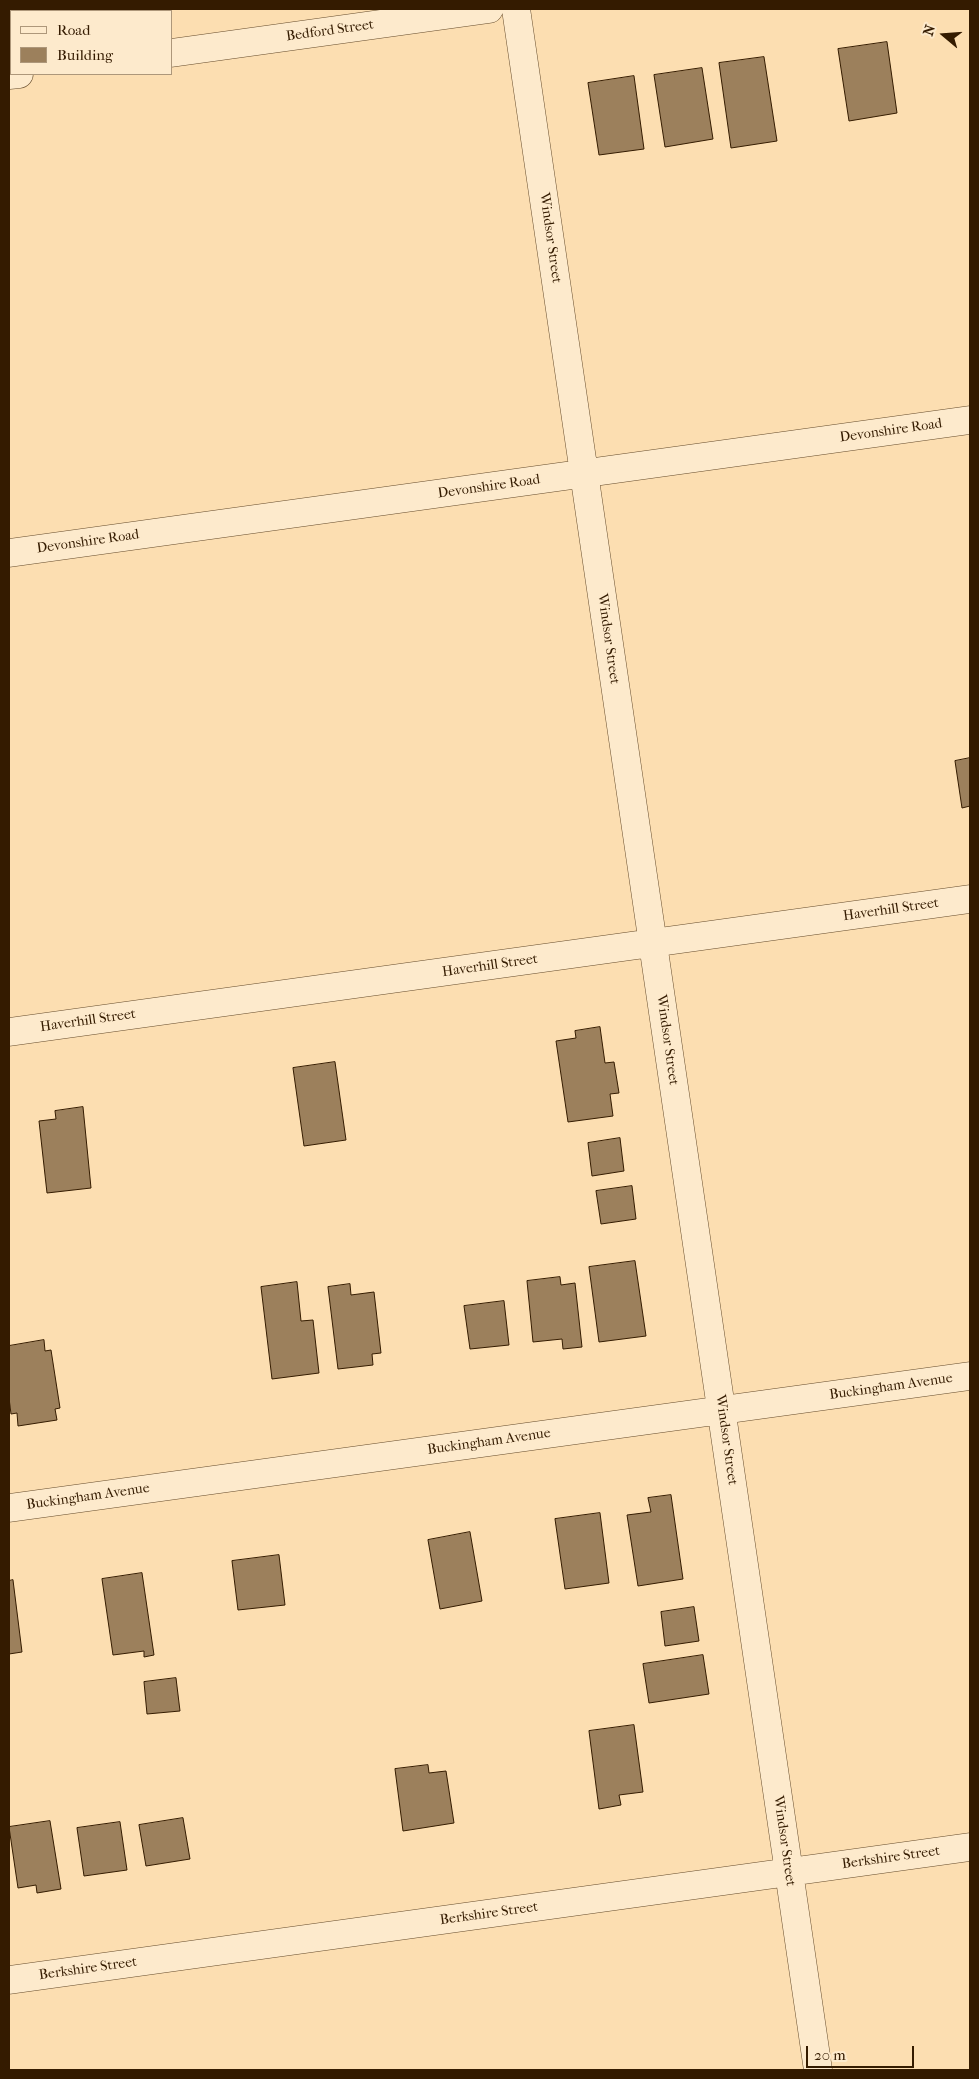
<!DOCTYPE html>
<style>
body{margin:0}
#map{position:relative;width:979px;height:2079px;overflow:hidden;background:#fcdeb1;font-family:"IM FELL French Canon",serif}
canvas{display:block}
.frame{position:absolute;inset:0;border:10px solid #341b00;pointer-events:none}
.legend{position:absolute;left:10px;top:10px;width:162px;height:65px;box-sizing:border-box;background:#fdeacc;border:1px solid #ad977a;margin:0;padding:6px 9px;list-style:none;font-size:15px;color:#341b00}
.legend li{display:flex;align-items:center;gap:10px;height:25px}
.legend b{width:25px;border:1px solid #ad977a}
.north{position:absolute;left:919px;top:10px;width:50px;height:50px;-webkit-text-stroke:4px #fdeacc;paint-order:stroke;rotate:288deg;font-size:14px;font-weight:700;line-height:20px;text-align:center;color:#341b00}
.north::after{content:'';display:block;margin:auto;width:18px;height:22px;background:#341b00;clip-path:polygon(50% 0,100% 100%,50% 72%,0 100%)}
.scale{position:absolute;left:806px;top:2046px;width:108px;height:22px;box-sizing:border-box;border:2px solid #341b00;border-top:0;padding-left:6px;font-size:15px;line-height:18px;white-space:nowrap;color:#341b00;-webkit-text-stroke:4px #fdeacc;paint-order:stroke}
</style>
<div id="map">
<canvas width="979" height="2079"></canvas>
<div class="frame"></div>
<ul class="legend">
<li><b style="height:6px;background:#fdeacc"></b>Road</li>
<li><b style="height:14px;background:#9c805c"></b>Building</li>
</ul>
<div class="north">N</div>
<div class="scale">20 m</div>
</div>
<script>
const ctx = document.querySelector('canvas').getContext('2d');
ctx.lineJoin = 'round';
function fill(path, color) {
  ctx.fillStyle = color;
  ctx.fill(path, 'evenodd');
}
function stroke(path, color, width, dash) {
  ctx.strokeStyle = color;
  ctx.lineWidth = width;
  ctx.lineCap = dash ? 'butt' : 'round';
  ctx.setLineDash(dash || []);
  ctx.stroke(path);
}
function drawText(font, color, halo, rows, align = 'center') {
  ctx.font = font + ' "IM FELL French Canon",serif';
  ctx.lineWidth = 4;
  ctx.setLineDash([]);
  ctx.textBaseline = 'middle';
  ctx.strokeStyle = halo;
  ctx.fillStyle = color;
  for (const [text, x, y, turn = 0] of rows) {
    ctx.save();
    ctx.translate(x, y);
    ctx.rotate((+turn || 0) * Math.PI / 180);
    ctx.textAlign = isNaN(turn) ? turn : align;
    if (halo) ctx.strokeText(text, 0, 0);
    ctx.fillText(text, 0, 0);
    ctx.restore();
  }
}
const building = new Path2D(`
 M887,42L897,113L849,121L838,49Z
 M764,57L777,141L731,148L719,63Z
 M702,68L713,139L665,147L654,75Z
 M634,76L644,149L599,155L588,83Z
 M970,758V806L962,808L955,761Z
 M600,1027L605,1063L614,1062L619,1093L610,1094L613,1116L568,1122L556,1041L576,1038L575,1031Z
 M335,1062L346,1140L304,1146L293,1068Z
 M83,1107L91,1188L47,1193L39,1121L56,1119L55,1111Z
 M620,1138L624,1171L592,1176L588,1143Z
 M632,1186L636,1219L601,1224L596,1191Z
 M635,1261L646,1336L599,1342L589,1267Z
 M560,1277L561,1285L575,1283L582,1347L563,1349L562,1339L533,1342L527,1281Z
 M297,1282L301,1321L313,1320L319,1373L272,1379L261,1287Z
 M350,1284L351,1295L374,1292L381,1353L372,1354L373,1365L338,1369L328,1287Z
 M504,1301L509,1345L470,1349L464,1306Z
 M44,1340L45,1351L51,1350L60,1408L55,1409L57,1420L18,1426L17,1413L11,1414L9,1398V1346Z
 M671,1495L683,1579L638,1586L627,1515L651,1512L648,1498Z
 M600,1513L609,1583L565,1589L555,1519Z
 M470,1532L482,1601L440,1609L428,1540Z
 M279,1555L285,1605L238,1610L232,1561Z
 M142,1573L154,1655L144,1657V1651L113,1655L102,1579Z
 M13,1580L22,1652L9,1654V1581Z
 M694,1607L699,1641L665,1646L661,1612Z
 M703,1655L709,1694L649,1703L643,1664Z
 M176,1678L180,1711L147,1714L144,1682Z
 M634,1725L643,1792L619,1795L621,1805L599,1809L589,1731Z
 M428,1765L429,1773L446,1771L454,1823L403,1831L395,1769Z
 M183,1818L190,1859L146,1866L139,1825Z
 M50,1821L61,1889L37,1893L36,1885L18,1888L9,1827Z
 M120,1822L127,1870L84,1876L77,1828Z`);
fill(building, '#9c805c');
stroke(building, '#341b00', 1);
const street = new Path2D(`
 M516,9L818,2070
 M171,53L489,9
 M9,75L19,74
 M9,553L970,420
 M9,1032L970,899
 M9,1508L970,1376
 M9,1980L970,1847`);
stroke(street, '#664c2c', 29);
stroke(street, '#fdeacc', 28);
drawText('14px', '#341b00', '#fdeacc', [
 ["Bedford Street",330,31,-8],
 ["Windsor Street",550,238,82],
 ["Devonshire Road",891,431,-8],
 ["Devonshire Road",489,487,-8],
 ["Devonshire Road",88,542,-8],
 ["Windsor Street",608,639,82],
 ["Haverhill Street",891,910,-8],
 ["Haverhill Street",490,966,-8],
 ["Haverhill Street",88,1021,-8],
 ["Windsor Street",667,1040,82],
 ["Buckingham Avenue",891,1387,-8],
 ["Windsor Street",726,1440,82],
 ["Buckingham Avenue",489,1442,-8],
 ["Buckingham Avenue",88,1497,-8],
 ["Windsor Street",784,1841,82],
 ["Berkshire Street",891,1858,-8],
 ["Berkshire Street",489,1914,-8],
 ["Berkshire Street",88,1969,-8]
]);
</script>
